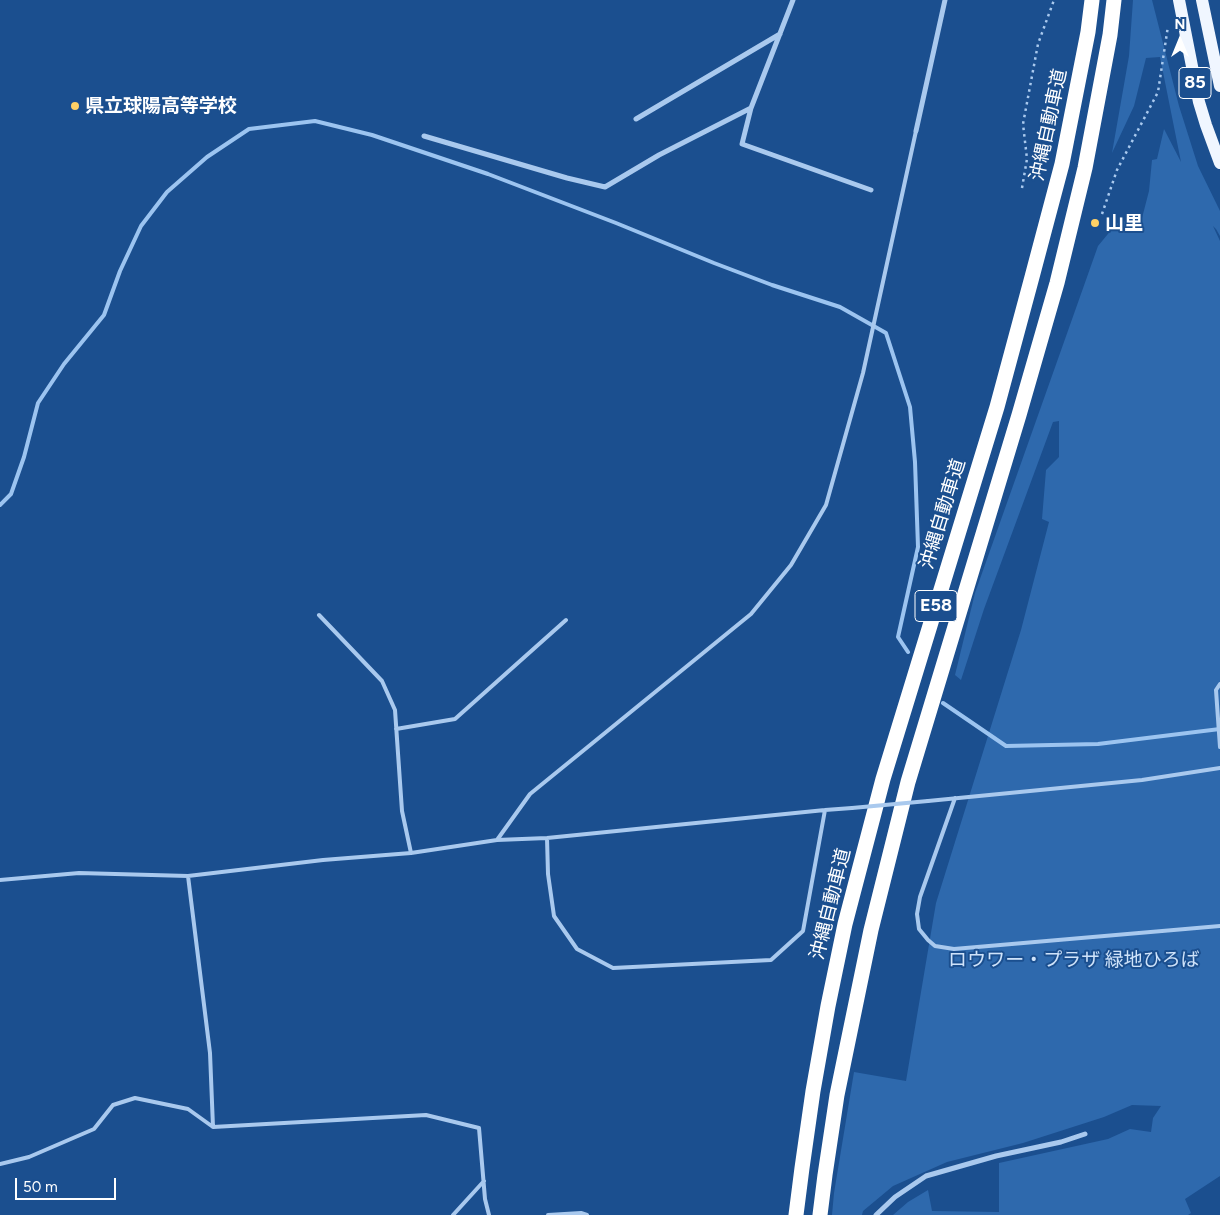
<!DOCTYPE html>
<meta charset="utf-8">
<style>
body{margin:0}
#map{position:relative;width:1220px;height:1215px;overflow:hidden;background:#1b4f8f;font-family:Figtree,sans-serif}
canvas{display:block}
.north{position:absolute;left:1155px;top:15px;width:50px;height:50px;-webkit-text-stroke:4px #1b4f8f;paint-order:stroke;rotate:0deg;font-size:14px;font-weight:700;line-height:20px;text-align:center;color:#fff}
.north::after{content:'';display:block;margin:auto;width:18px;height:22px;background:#fff;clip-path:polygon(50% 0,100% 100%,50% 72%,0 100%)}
.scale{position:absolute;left:15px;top:1178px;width:101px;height:22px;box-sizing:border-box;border:2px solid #fff;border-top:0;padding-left:6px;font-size:15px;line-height:18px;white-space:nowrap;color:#fff;-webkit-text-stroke:4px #1b4f8f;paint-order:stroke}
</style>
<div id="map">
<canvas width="1220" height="1215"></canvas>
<div class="north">N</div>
<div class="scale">50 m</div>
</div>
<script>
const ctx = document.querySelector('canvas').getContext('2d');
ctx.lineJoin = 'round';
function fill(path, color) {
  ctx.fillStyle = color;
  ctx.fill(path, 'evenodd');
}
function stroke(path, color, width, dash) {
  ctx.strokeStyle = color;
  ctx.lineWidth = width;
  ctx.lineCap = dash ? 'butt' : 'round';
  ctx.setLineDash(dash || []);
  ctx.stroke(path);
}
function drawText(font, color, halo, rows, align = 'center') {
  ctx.font = font + ' Figtree,"Noto Sans JP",sans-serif';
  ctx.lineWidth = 4;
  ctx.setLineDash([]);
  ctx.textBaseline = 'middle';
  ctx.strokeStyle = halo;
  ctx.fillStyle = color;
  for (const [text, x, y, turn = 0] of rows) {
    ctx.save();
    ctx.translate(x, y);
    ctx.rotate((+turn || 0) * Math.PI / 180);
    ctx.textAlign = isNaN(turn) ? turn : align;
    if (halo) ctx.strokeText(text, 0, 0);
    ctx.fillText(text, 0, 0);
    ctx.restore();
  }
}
fill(new Path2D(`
 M1133,0H1152L1179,106L1198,166L1220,211V236L1216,229L1213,226L1220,241V1176L1185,1199L1191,1213L1188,1215H893L908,1202L928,1190L932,1211L999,1212V1163L1108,1139L1130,1129L1151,1132L1153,1118L1161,1106L1132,1105L1104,1117L1023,1143L947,1162L893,1186L863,1211L862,1215H832L834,1193L854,1072L906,1081L936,903L1021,630L1049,522L1042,519L1046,470L1059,457V421L1053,422L984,609L961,680L955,675L975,593L1098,246L1117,223L1142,218L1149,191L1152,160L1157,159L1164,129L1181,162L1160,57L1146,58L1134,106L1112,153L1129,56Z`), '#2e69ad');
stroke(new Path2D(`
 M0,505L11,494L24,457L38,403L64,364L104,315L120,271L141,226L167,192L207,157L249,129L315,121L372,135L488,174L616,223L714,263L772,285L840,307L886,333L910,407L915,462L918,547L898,637L908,652
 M943,703L1006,746L1098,744L1220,729`), '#9cc4f0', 4);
stroke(new Path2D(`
 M1022,188L1027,159L1023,124L1038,44L1054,0
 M1102,214L1117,170L1158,92L1168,26`), '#a9c9ee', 2.5, [2.5, 4]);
stroke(new Path2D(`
 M319,615L382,681L395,710L402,811L411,853
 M1220,684L1216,690L1220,747
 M396,729L455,719L566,620
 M955,798L920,897L917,914L919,929L928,940L935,946L954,949L1220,926
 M928,801L1142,780L1220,768
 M547,838L548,874L554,916L577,949L613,968L771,960L803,931L825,810
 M497,840L530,794L751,614L791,565L826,505L863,373L916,131
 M188,876L210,1053L213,1127
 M0,880L79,873L188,876L323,860L411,853L497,840L547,838L825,810L852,808
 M0,1164L29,1157L94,1129L113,1105L135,1098L188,1109L213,1127L426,1115L479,1128L485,1199L489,1215
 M453,1215L484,1181
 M548,1215L581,1213L587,1215`), '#a9c9ee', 4);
stroke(new Path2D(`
 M793,0L751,108L742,144L871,190
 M636,119L780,34
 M916,131L945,0
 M424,136L567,178L605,187L659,155L751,108
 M876,1215L895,1197L926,1176L996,1156L1061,1142L1085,1134`), '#a9c9ee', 5);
stroke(new Path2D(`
 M1179,0L1199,102L1206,125L1220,163
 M1202,0L1220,86`), '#f0f6ff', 12);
stroke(new Path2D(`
 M796,1215L802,1168L813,1091L828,1006L845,924L883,779L997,407L1032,277L1062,164L1088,32L1092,0
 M820,1215L825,1175L837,1095L871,930L908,782L1019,415L1057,283L1085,168L1110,35L1114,0`), '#fff', 15);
stroke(new Path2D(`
 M852,808L928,801`), '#a9c9ee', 4);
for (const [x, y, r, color] of [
 [75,106,5,"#ffd166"],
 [1095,223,5,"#ffd166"]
]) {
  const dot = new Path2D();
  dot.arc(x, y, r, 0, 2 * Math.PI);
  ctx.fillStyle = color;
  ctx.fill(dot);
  stroke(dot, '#1b4f8f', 2);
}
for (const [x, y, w] of [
 [1195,83,32],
 [936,606,42]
]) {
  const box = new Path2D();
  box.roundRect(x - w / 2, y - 15.5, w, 31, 4);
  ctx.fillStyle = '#1b4f8f';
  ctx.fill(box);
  stroke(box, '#fff', 1);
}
drawText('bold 18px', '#fff', null, [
 ["85",1195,83],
 ["E58",936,606]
]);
drawText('bold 19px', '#fff', '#1b4f8f', [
 ["県立球陽高等学校",85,106],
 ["山里",1105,223]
], 'left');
drawText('19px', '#fff', '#1b4f8f', [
 ["沖縄自動車道",1049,125,-78],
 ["沖縄自動車道",943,514,-73],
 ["沖縄自動車道",831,904,-76]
]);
drawText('19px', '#cfe3fa', '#1b4f8f', [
 ["ロウワー・プラザ 緑地ひろば",1074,960]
]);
</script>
